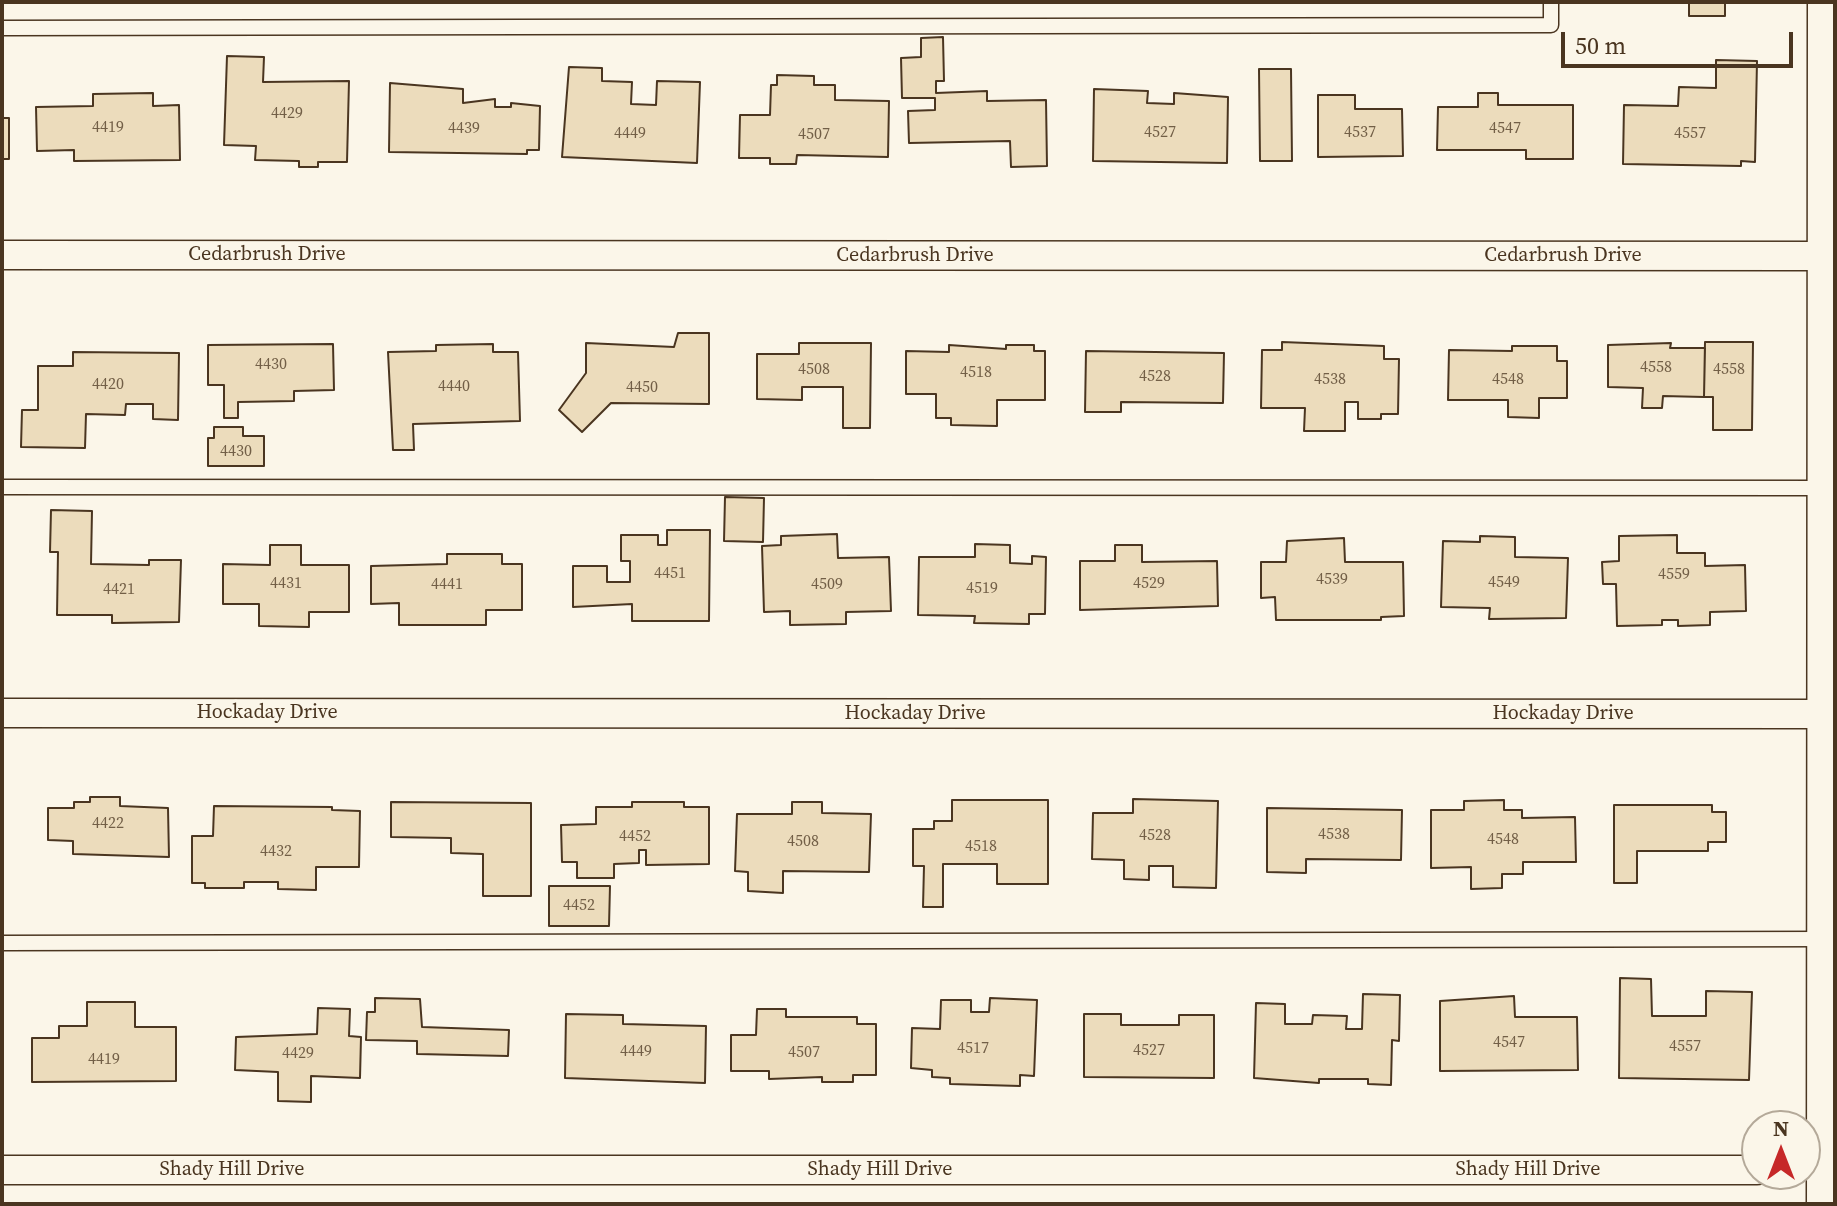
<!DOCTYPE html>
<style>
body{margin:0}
#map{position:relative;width:1837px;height:1206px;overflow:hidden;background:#fbf6e9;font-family:"Source Serif 4",serif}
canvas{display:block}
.frame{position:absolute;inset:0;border:4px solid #4a3520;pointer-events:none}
.north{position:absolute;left:1741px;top:1110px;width:80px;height:80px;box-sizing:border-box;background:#fbf6e9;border:2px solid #b4a999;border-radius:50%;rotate:0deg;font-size:22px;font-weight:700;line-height:32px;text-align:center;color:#4a3520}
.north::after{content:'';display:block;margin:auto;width:28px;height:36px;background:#c62828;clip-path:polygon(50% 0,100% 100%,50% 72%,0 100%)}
.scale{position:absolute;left:1561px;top:32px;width:232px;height:36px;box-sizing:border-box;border:4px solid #4a3520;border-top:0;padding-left:10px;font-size:24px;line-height:28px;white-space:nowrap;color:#4a3520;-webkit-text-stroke:6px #fbf6e9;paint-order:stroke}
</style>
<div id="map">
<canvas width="1837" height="1206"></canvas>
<div class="frame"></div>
<div class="north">N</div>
<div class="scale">50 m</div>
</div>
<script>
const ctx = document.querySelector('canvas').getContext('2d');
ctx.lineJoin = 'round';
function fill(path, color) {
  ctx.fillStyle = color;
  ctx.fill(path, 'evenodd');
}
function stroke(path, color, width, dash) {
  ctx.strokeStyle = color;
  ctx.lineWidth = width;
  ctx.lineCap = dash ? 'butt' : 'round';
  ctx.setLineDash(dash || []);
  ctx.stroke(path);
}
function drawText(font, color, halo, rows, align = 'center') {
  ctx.font = font + ' "Source Serif 4",serif';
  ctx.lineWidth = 6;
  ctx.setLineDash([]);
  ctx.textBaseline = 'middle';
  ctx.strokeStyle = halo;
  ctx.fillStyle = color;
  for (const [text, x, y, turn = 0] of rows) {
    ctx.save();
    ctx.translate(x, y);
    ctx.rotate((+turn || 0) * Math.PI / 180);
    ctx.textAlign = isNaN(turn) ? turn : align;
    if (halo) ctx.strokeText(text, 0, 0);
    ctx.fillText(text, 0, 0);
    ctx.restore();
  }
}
const building = new Path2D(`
 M1689,2H1725V16H1689Z
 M943,37L944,81H936V93L987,91V101L1046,100L1047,166L1011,167L1010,141L909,143L908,111L935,110V98H902L901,58L921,57V38Z
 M227,56L264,57L263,82L349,81L347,162H318V167H299V161L255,160L256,146L224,145Z
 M1716,60L1757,61L1755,162L1741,161V166L1623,164L1624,105L1678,106L1679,87L1716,88Z
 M569,67L602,68V81L632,82L631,104L656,105L657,81L700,82L697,163L562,157Z
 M1259,69H1291L1292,161H1260Z
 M777,75L814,76V85H835V100L889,101L888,157L797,155L796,164H770V158H739L740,115H770L771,85H777Z
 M390,83L463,89V103L495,99V107H511V103L540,106L539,150H527V154L389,152Z
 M1094,89L1148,91L1147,103L1174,104V93L1228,97L1227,163L1093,161Z
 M153,93V106L179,105L180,160L74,161V150L37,151L36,107L93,106V94Z
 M1478,93H1498V105H1573V159H1526V150H1437L1438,107H1478Z
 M1318,95H1355V109H1402L1403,156L1318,157Z
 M2,118H9V159H2Z
 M678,333H709V404L611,403L582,432L559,410L586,373V343L674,347Z
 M1282,342L1384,346V359H1399L1398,414H1381V419H1358V402H1345V431H1304L1305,408H1261L1262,350H1282Z
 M1705,342H1753L1752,430H1713V397H1704Z
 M799,343H871L870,428H843V387H802V400L757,399V354H799Z
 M1671,343L1670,348H1705L1704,397L1663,396L1662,408H1642L1643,388L1608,387V345Z
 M333,344L334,390L294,391V401L238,402V418H224V385H208V345Z
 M493,344V352H518L520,421L413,424L414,450H393L388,352L436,351V345Z
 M949,345L1006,349V345H1034V351H1045V400H997V426L951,425V418H936V394H906V351L949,352Z
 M1512,346H1557V361H1567V398H1539V418L1508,417V400H1448L1449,350L1512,351Z
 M1086,351L1224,353L1223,403L1121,402V412H1085Z
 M73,352L179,353L178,420L153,419V404H126L125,415L86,414L85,448L21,447L22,410H38V366H73Z
 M214,427H243V436H264V466H208V438H214Z
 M725,497L764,498L763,542L724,541Z
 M51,510L92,511L91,564L149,565V560H181L179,622L112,623V615H57L58,552H50Z
 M667,530H710L709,621H632V604L573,607V566H607V582H630V561H621V535H658V545H667Z
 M837,534L838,558L889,557L891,611L846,612V624L790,625V611L764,612L762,546L781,545V536Z
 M1677,535V553H1705V566L1745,565L1746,611L1710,612V625L1678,626V620H1662V625L1617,626L1616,584H1603L1602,562L1619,561V536Z
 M1480,536L1515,537V557L1568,558L1566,618L1489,619L1490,608L1441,607L1443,541L1480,542Z
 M1344,538L1345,562H1403L1404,616L1381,617V620H1276L1275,597L1261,598V562H1286L1287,541Z
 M975,544L1010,545V563L1032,564V556L1046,557L1045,614H1029V624L974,623L975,616L918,615L919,557H975Z
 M270,545H301V565H349V612H309V627L259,626V604H223V564L270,565Z
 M1115,545H1142V562L1217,561L1218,606L1080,610V561H1115Z
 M447,554H502V564H522V610H486V625H399V603L371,604V566L447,564Z
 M90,797H120V806L168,808L169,857L73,854V841L48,840V808H74V802H90Z
 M1133,799L1218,801L1216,888L1173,887V866H1149V880L1124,879V860L1092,859L1093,813H1133Z
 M952,800H1048V884H997V864H943V907H923L924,866H913V829H934V821H952Z
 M1504,800V810H1522V818L1575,817L1576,862H1523V874H1502V888L1471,889V867L1431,868V810H1464V801Z
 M391,802L531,803V896H483V854L451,853V838L391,837Z
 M632,802H684V807H709V864L646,865V850H639V863L614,864V878H577V862H562L561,825L596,824V807H632Z
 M792,802H822V813L871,814L869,872L783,871V893L748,891V872L735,871L737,814H792Z
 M1614,805H1712V812H1726V842H1708V851H1637V883H1614Z
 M214,806L332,807V810L360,811L359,867H316V890L278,889V882H244V888H205V883H192V836H213Z
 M1267,808L1402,810L1401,860L1306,859V873L1267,872Z
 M549,886H610L609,926H549Z
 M1620,978L1651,979L1652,1016H1706V991L1752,992L1749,1080L1619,1078Z
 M1363,994L1400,995L1399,1041L1392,1040L1391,1085L1368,1084V1079H1319V1083L1254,1078L1256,1003L1285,1004V1024H1312L1313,1015L1347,1016L1346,1029H1362Z
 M1514,996L1515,1017H1577L1578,1070L1440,1071V1001Z
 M375,998L420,999L422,1027L509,1030L508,1056L417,1054V1041L366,1040L367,1012H375Z
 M990,998L1037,1000L1034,1076L1020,1075V1086L950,1084V1078L932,1077V1070L911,1068L912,1028L940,1029L941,1000H971V1012H989Z
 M87,1002H135V1027H176V1081L32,1082V1038H59V1026H87Z
 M318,1008L350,1009L349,1036L361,1037L360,1078L311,1076V1102L278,1101V1072L235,1070L236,1037L317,1034Z
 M757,1009H786V1017H857V1024H876V1075H853V1082H822V1077L769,1079V1071H731V1035H756Z
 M566,1014L623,1015V1024L706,1026L705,1083L565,1078Z
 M1084,1014H1121V1025H1179V1015H1214V1078L1084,1077Z`);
fill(building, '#ecdcbc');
stroke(building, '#4a3520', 2);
const lane = new Path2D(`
 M2,28L1551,25V2
 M2,487L1824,488
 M2,943L1826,939`);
const street = new Path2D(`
 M2,255L1828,256
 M2,713L1828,714
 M2,1170H1757`);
const secondary = new Path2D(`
 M1827,1204L1828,2`);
stroke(lane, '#4a3520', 17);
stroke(street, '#4a3520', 31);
stroke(secondary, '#4a3520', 43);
stroke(lane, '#fbf6e9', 14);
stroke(street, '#fbf6e9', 28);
stroke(secondary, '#fbf6e9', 40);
drawText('16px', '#725f47', null, [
 ["4429",287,114],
 ["4419",108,128],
 ["4439",464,129],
 ["4547",1505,129],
 ["4527",1160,133],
 ["4537",1360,133],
 ["4449",630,134],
 ["4557",1690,134],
 ["4507",814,135],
 ["4430",271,365],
 ["4558",1656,368],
 ["4508",814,370],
 ["4558",1729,370],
 ["4518",976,373],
 ["4528",1155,377],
 ["4538",1330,380],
 ["4548",1508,380],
 ["4420",108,385],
 ["4440",454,387],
 ["4450",642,388],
 ["4430",236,452],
 ["4451",670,574],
 ["4559",1674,575],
 ["4539",1332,580],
 ["4549",1504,583],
 ["4431",286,584],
 ["4529",1149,584],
 ["4441",447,585],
 ["4509",827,585],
 ["4519",982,589],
 ["4421",119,590],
 ["4422",108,824],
 ["4538",1334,835],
 ["4528",1155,836],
 ["4452",635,837],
 ["4548",1503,840],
 ["4508",803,842],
 ["4518",981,847],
 ["4432",276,852],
 ["4452",579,906],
 ["4547",1509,1043],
 ["4557",1685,1047],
 ["4517",973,1049],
 ["4527",1149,1051],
 ["4449",636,1052],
 ["4507",804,1053],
 ["4429",298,1054],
 ["4419",104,1060]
]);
drawText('20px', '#4a3520', '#fbf6e9', [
 ["Cedarbrush Drive",267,255],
 ["Cedarbrush Drive",915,256],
 ["Cedarbrush Drive",1563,256],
 ["Hockaday Drive",267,713],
 ["Hockaday Drive",915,714],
 ["Hockaday Drive",1563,714],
 ["Shady Hill Drive",232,1170],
 ["Shady Hill Drive",880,1170],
 ["Shady Hill Drive",1528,1170]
]);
</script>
